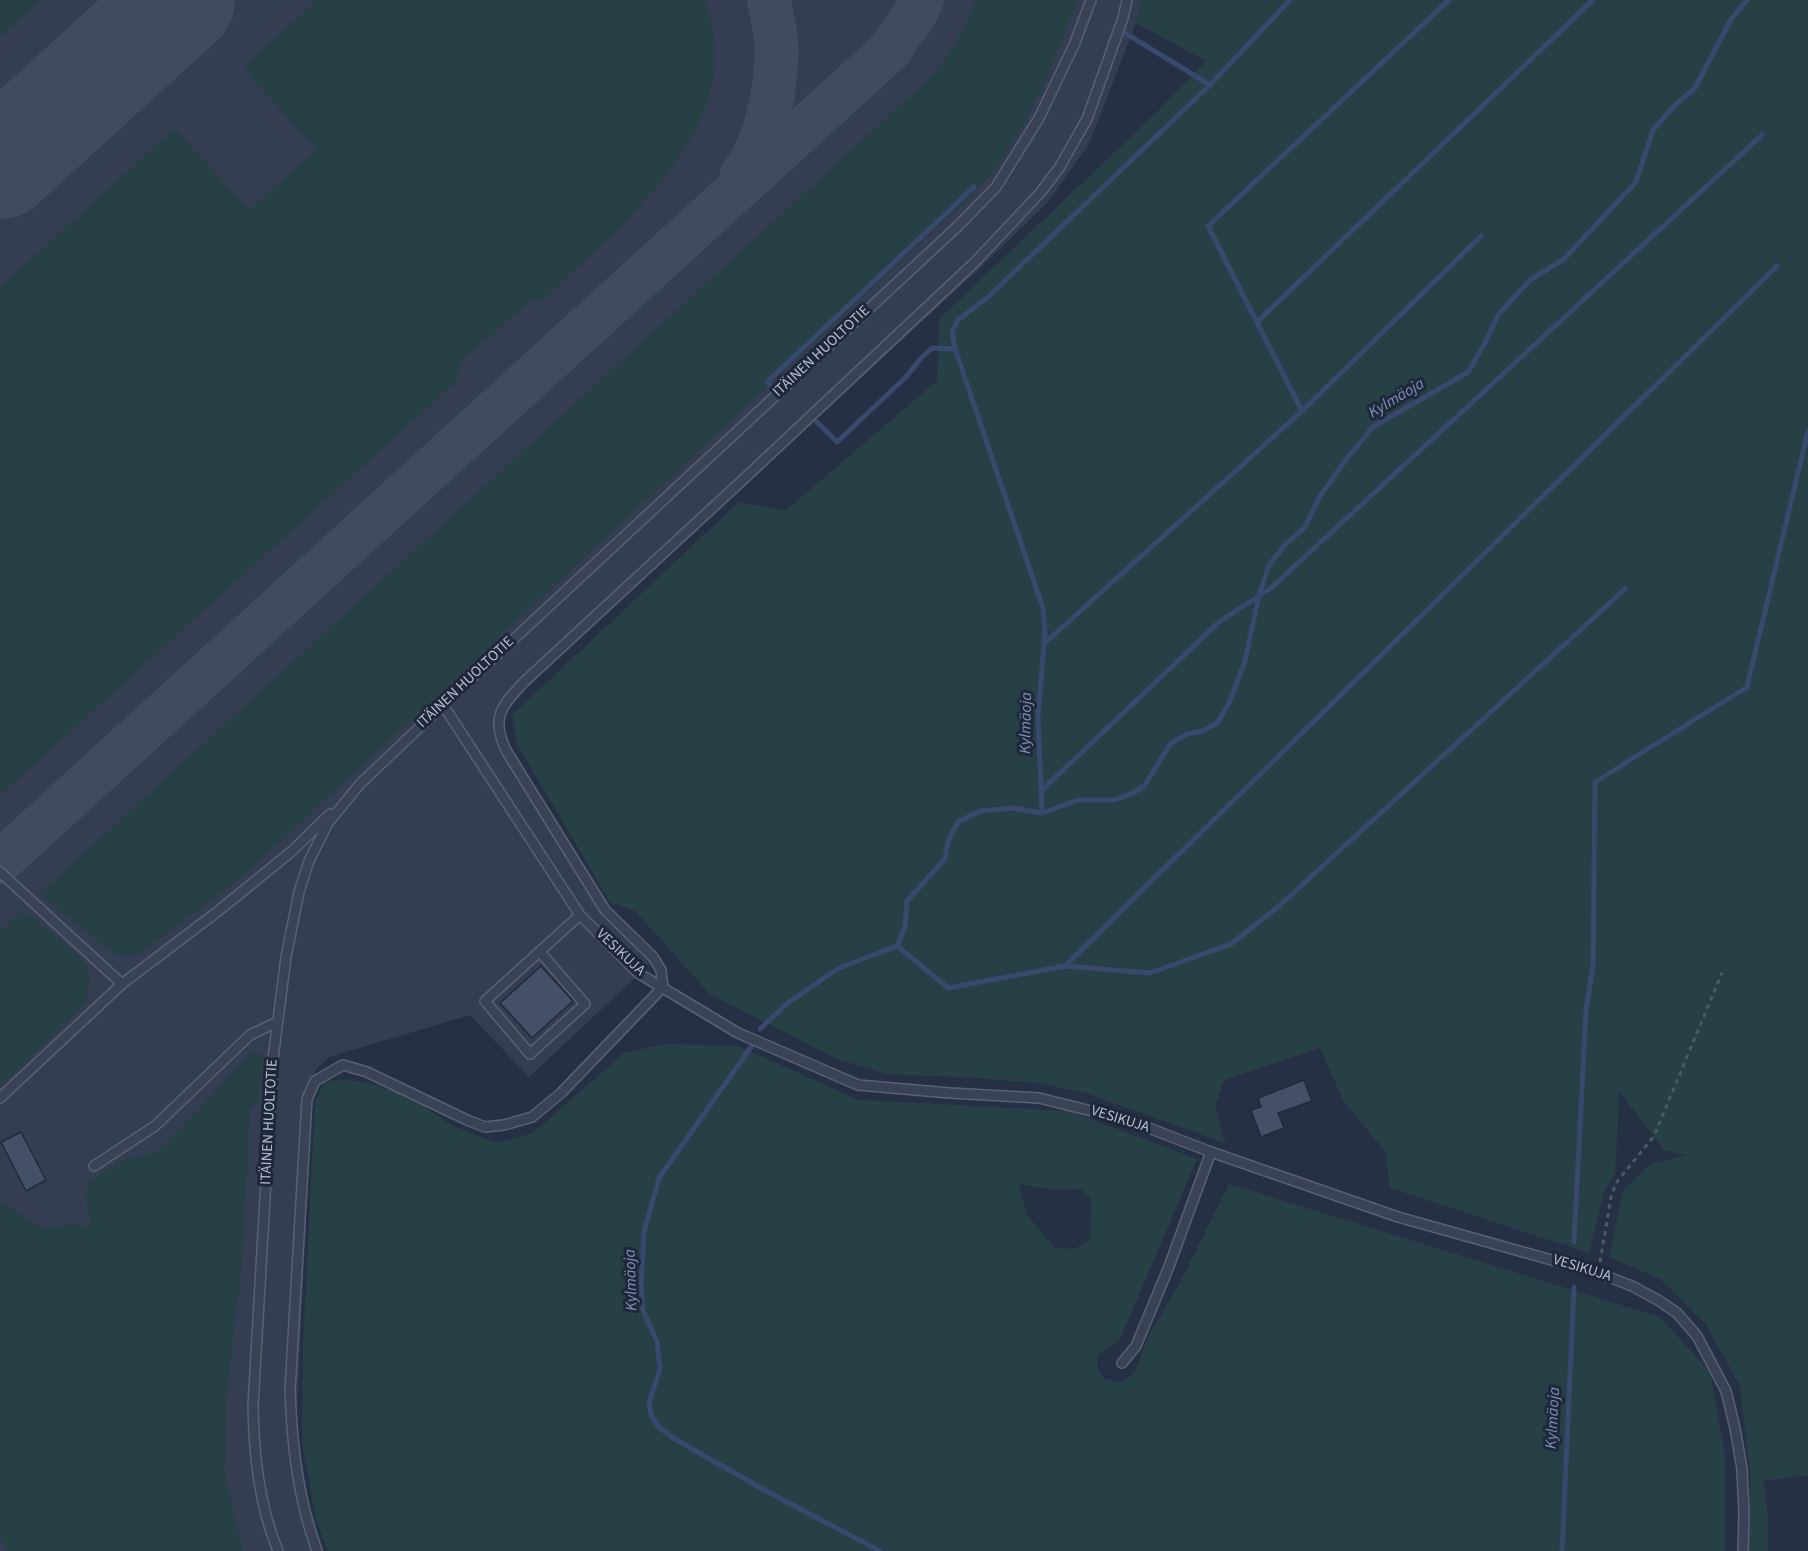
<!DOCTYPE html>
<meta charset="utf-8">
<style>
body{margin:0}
canvas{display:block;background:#253045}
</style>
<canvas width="1808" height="1551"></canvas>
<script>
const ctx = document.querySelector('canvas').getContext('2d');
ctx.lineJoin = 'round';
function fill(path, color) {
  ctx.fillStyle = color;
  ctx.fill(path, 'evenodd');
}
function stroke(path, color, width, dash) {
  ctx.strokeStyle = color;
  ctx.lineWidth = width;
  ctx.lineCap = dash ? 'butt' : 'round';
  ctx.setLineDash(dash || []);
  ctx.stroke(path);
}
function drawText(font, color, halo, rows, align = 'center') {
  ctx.font = font + ' "Source Sans 3",sans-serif';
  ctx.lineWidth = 6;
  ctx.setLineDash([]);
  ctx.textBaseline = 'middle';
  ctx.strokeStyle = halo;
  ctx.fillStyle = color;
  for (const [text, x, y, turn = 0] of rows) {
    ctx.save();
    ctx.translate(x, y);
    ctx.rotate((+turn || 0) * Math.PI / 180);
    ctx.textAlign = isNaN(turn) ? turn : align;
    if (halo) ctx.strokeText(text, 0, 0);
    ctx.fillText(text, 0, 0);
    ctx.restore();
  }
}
fill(new Path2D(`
 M0,0H1141L1136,23L1089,144L1048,202L977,271L752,478L522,681L501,703L494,717L495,737L607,917L652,962L529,1077L470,1015L329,1057L317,1068L313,1076L297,1411L298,1443L309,1504L324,1551H0Z`), '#343d52');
fill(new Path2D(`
 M0,0H41L0,37Z
 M316,0H704C755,122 621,226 543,300L530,302L461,361L456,382L0,796V287L175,128L249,210L316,150L243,68Z
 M976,0H1078C1055,60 1031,122 991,174C983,183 974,192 966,201L245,875L137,956H116L39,894L932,76L961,35Z
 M1141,0H1808V1475L1764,1481L1768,1520V1551H1747L1751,1480L1740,1386L1706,1324L1660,1279L1609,1257L1623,1190L1651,1164L1686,1155L1664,1150L1619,1091L1615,1175L1604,1192L1589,1253L1390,1188L1385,1151L1344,1102L1320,1048L1224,1080L1215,1105L1225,1143L1086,1093L1037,1083L978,1078L887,1074L837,1059L710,994L635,911L610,902L517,744L512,715L739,502L785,511L937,381L939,319L1160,109L1206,61L1136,23Z
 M23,910L73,950L88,967L90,980L86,1003L0,1087V931Z
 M665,1044L738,1046L859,1100L1069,1111L1197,1159L1120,1339L1098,1355L1097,1367L1104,1378L1118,1382L1129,1378L1138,1365L1148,1337L1182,1279L1229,1184L1660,1317L1710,1372L1725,1455V1551H328L316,1520L302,1442L303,1346L315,1102L324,1083L339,1079L365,1082L409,1096L451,1125L497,1143L533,1133L624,1053ZM1019,1184L1053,1190L1080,1189L1091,1198L1090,1239L1075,1249L1055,1248L1027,1215Z
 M253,1050L264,1057L259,1101L250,1109L242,1264L226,1400L225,1475L243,1551H7L0,1537V1196L2,1202L43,1229L74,1223L91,1228L85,1194L89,1182L123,1160L159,1151Z`), '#274046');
stroke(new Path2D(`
 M1125,33L1210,85
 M1257,322L1593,0
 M769,384L767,382L974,187
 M1302,411L1481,236
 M817,422L837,442L906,377L922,357L932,348L955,349
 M1045,643L1302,411L1208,226L1449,0
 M1041,791L1219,622L1271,588L1762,135
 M1042,813L1038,715L1045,633L1043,608L955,349L952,332L958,320L987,298L1210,85L1290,0
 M897,946L948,988L1065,966L1777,266
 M1065,966L1150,973L1231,944L1278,907L1625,589
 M760,1029L789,1002L839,968L897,946L905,927L907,901L945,859L948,841L958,822L980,811L1014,808L1042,813L1078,800H1115L1131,794L1144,786L1171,743L1187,734L1203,731L1218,722L1230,701L1245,661L1259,595L1269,565L1286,544L1305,527L1320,496L1345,461L1373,427L1468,372L1484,345L1498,315L1530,280L1564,259L1636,182L1653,130L1672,108L1695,88L1730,21L1747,0
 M751,1047L659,1178L644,1232L641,1285L643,1310L657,1342L660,1368L649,1403L651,1415L659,1427L673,1438L768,1492L880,1551
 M1574,1242L1586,1010L1593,966L1595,782L1747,687L1808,431
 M1562,1551L1574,1287`), '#38496d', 5);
stroke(new Path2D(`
 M742,174C768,141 778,82 776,41C775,28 771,13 769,0
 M0,862L889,51L916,12L922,0`), '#404b60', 44);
stroke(new Path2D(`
 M0,164L180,0`), '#404b60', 110);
const building = new Path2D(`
 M541,966L573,1001L532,1038L500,1003Z
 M1304,1080L1312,1101L1278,1113L1284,1128L1261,1137L1251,1110L1261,1107L1258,1098Z
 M21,1132L46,1180L26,1191L1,1142Z`);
fill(building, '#444f68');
stroke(building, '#21293c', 1.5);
const service = new Path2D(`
 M443,705L580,915L638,973L738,1033L858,1085L950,1093L1039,1098L1128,1120L1211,1152L1398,1217L1598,1273L1632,1286L1658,1300L1677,1313L1697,1336L1726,1391L1735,1428L1742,1469L1744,1513L1743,1551
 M0,872L122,984
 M540,952L585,1004L530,1054L485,1001L580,915
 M663,987L661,970L653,957L605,910L507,752C490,718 501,707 524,682L748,475L974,263L1040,193L1059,168L1087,119L1123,18L1127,0
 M0,1098L122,984L217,912L292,851L330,814
 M94,1166L155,1126L250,1035L277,1022
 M1122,1363L1136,1346L1168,1269L1211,1152
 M278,1551C259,1505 254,1455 253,1406L273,1059L286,957L299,892L309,861L328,823L360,784L443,705L958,226L996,187L1039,118L1074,45L1091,0
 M317,1551C298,1499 292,1446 290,1390L307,1099L315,1081L343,1065L367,1072L467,1120L485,1127L504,1125L532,1117L561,1093L663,987`);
stroke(service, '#596072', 12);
stroke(new Path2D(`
 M1600,1262L1611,1197L1616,1183L1654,1136L1722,973`), '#465d62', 3, [4.5, 4.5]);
stroke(service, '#3a4255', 9);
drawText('15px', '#b8bece', '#1f273a', [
 ["ITÄINEN HUOLTOTIE",822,352,-43],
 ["ITÄINEN HUOLTOTIE",466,683,-43],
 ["VESIKUJA",620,953,43],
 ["VESIKUJA",1120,1120,17],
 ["ITÄINEN HUOLTOTIE",270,1122,-87],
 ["VESIKUJA",1582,1269,17]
]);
drawText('italic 16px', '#7d90b7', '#1f273a', [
 ["Kylmäoja",1397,399,-31],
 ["Kylmäoja",1027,723,-89],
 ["Kylmäoja",632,1280,-92],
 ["Kylmäoja",1554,1418,-87]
]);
</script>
